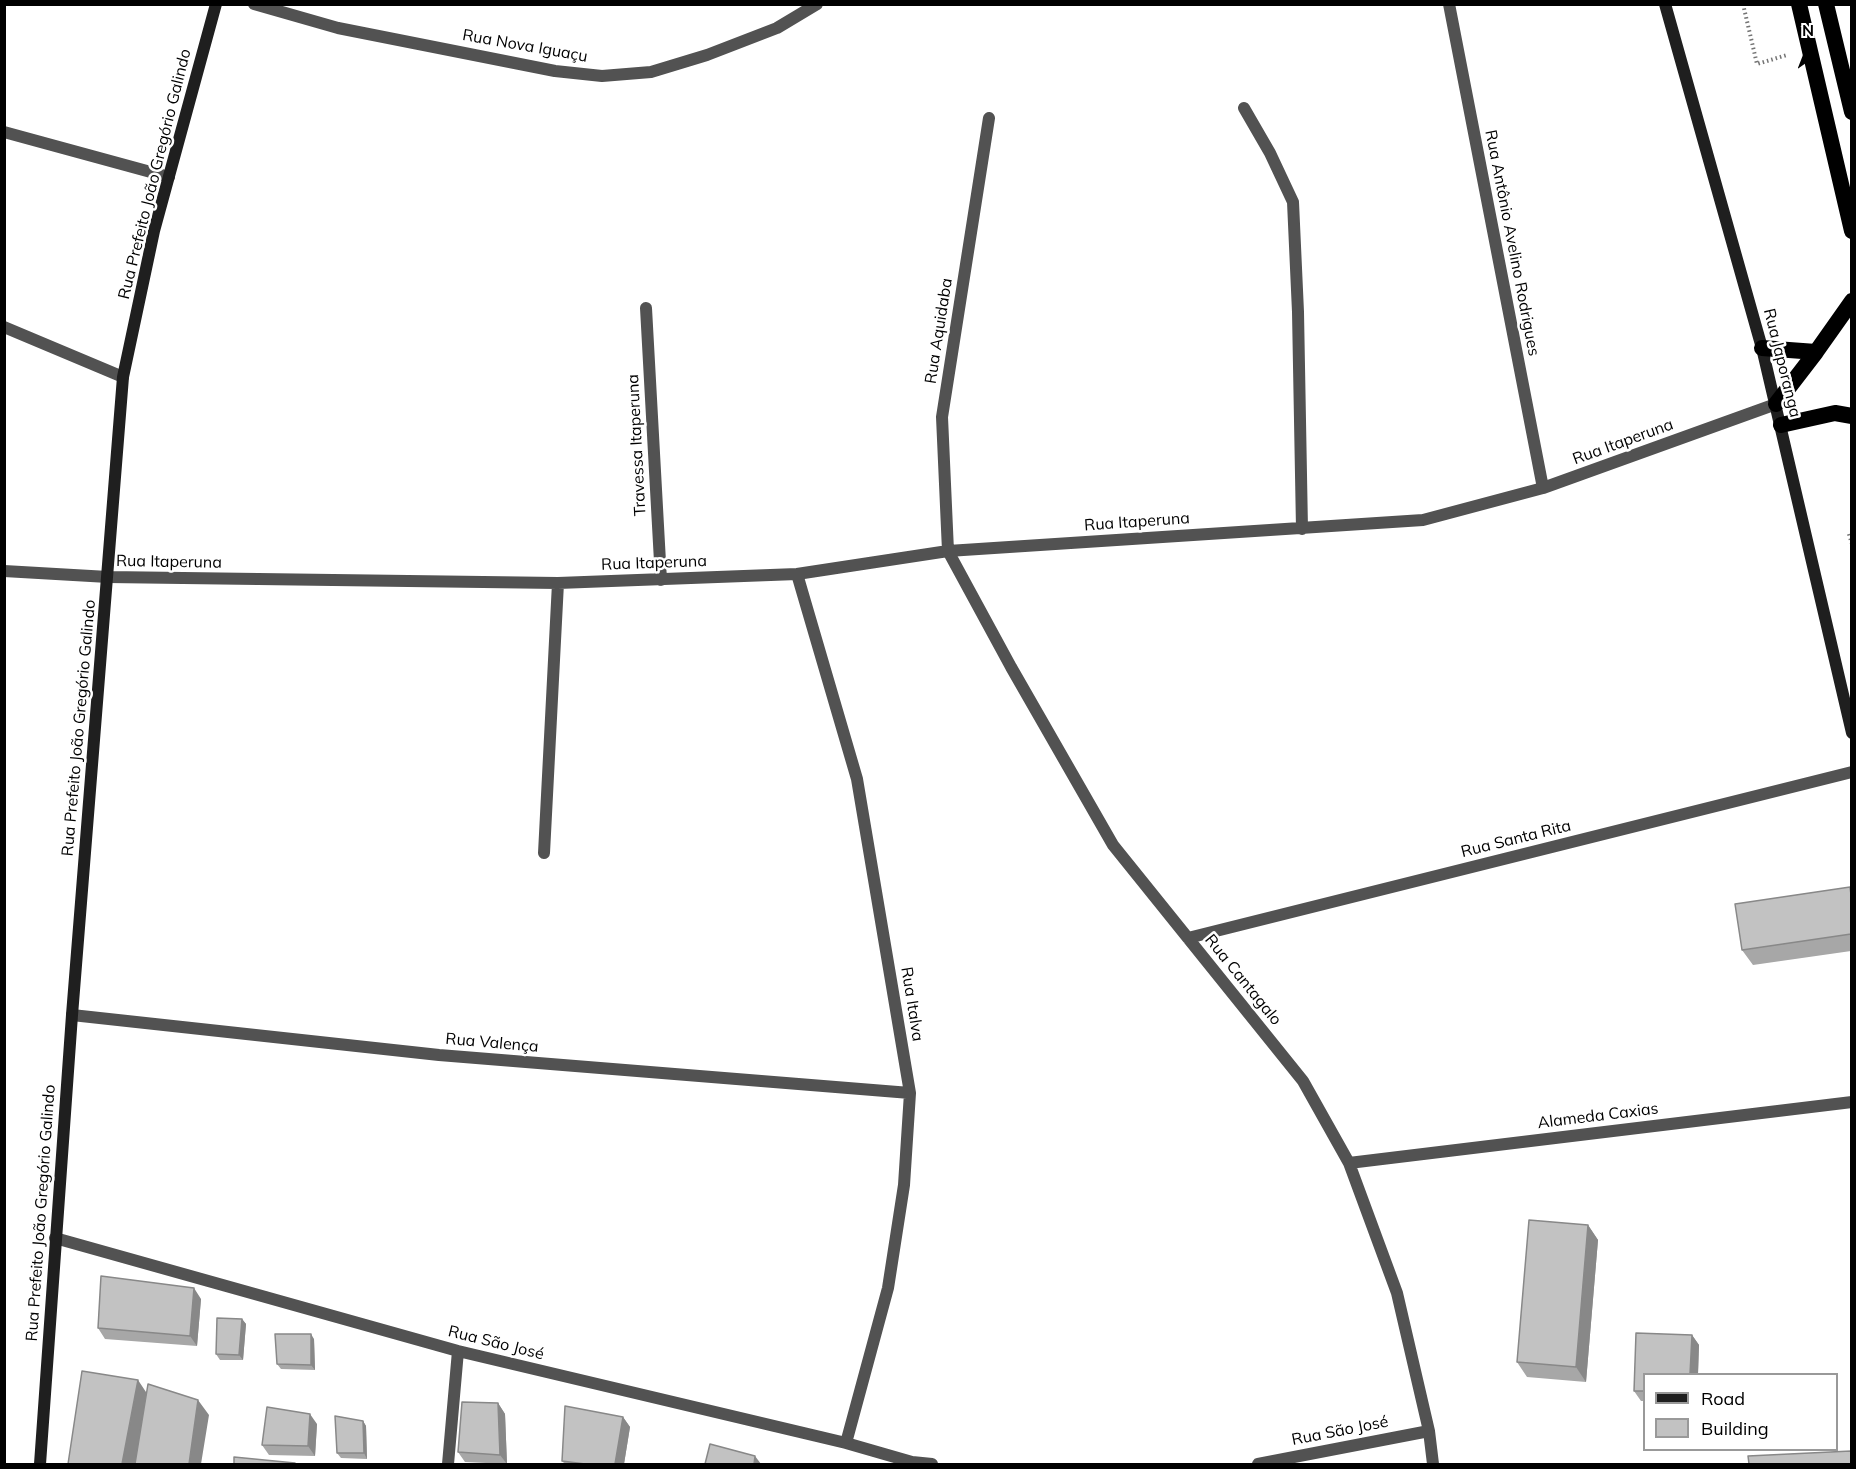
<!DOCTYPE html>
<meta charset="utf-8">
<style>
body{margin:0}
#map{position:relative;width:1856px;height:1469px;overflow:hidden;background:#fff;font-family:Mulish,sans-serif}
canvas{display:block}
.frame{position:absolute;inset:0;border:6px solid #000;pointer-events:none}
.legend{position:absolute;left:1643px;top:1373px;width:195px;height:78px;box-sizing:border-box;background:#fff;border:2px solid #999;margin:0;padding:8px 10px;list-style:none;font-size:18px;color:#000}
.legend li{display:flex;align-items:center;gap:12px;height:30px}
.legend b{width:30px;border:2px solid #999}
.north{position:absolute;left:1778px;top:18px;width:60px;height:60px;-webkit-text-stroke:4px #fff;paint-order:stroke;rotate:0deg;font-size:16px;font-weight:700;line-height:24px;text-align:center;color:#000}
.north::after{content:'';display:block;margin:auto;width:21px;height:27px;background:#000;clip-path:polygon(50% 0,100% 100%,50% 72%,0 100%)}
</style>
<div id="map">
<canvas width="1856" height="1469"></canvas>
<div class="frame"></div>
<ul class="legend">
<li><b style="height:8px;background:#1f1f1f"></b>Road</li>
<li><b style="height:16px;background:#c2c2c2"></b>Building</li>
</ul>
<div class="north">N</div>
</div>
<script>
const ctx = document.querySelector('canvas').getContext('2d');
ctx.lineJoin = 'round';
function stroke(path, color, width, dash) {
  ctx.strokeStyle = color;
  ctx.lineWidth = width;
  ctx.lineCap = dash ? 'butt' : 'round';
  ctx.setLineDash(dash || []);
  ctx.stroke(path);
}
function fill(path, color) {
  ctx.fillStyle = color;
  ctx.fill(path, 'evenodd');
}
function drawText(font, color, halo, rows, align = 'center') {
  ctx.font = font + ' Mulish,sans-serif';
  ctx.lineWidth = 5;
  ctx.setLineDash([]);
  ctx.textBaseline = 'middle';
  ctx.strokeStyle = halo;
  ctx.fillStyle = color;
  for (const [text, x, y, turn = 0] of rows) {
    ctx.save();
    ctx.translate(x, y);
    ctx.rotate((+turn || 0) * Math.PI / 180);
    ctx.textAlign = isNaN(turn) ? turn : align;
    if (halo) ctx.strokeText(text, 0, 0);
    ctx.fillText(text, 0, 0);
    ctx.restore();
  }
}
stroke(new Path2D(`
 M1743,4L1757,64L1787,55
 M1849,534L1852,544`), '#747474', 4, [1.5, 3]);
stroke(new Path2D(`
 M254,4L338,28L555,71L602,76L651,72L707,55L777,28L817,4
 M1449,4L1543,488
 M1244,108L1270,153L1293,202L1298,312L1302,529
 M989,118L942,417L948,551L1011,667L1113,845L1303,1081L1349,1163L1397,1293L1429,1431L1433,1464
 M4,132L169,177
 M646,308L661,580
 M4,327L123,377
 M4,571L108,577L558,583L797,574L948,551L1423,520L1543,488L1776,404
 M797,574L857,779L910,1093L904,1185L888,1288L846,1443
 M544,853L558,583
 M1188,938L1852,772
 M72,1015L439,1055L910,1093
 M1349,1163L1852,1102
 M55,1238L458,1351L846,1443L912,1462L932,1464
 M448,1464L458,1351
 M1258,1464L1429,1431`), '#525252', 12);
stroke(new Path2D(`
 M1665,4L1762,348L1852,733
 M40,1464L72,1015L123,377L154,231L216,4`), '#1f1f1f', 12);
stroke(new Path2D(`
 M1799,4L1852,231
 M1826,4L1852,112
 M1762,348L1816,352
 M1776,404L1816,352L1852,301
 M1781,425L1835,413L1852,416`), '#000', 16);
fill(new Path2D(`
 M1850,887L1851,889V951L1753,965L1742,950Z
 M1588,1225L1598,1240L1586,1382L1527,1377L1517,1362Z
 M201,1299L197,1346L105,1339L98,1328Z
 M242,1319L246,1324L243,1360H220L216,1354Z
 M1636,1333L1692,1335L1699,1345L1698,1374H1644V1401H1641L1634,1391Z
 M314,1339L315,1370L281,1369L277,1364Z
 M498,1403L505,1414L507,1464L465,1462L458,1452Z
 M623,1417L630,1427L624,1464H565L562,1461Z
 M363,1421L366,1426L367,1459L341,1458L337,1453Z
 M317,1424L315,1456L269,1455L262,1445Z`), '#a7a7a7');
fill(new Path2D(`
 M1588,1225L1598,1240L1586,1382L1576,1367Z
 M194,1288L201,1299L197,1346L190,1336Z
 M242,1319L246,1324L243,1360L239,1355Z
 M311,1334L314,1339L315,1370L311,1365Z
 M1692,1335L1699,1345L1698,1374H1690Z
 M138,1380L148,1395L136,1464H122Z
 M198,1400L209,1415L201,1464H189Z
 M498,1403L505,1414L507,1464L500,1455Z
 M310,1414L317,1424L315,1456L308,1446Z
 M623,1417L630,1427L624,1464H615Z
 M363,1421L366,1426L367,1459L364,1453Z
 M755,1456L761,1464H754Z`), '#888');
const building = new Path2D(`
 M1850,887L1851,895V934L1742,950L1735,904Z
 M1529,1220L1588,1225L1576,1367L1517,1362Z
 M101,1276L194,1288L190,1336L98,1328Z
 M217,1318L242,1319L239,1355L216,1354Z
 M1636,1333L1692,1335L1690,1374H1644V1391H1634Z
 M275,1334H311V1365L277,1364Z
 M82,1371L138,1380L122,1464H68Z
 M148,1384L198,1400L189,1464H135Z
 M462,1402L498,1403L500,1455L458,1452Z
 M565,1406L623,1417L615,1464H585L562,1461Z
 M267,1407L310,1414L308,1446L262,1445Z
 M335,1416L363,1421L364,1453H337Z
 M710,1444L755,1456L754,1464H705Z
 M1851,1451V1464H1749L1748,1456Z
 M234,1457L295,1463V1464H234Z`);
fill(building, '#c2c2c2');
stroke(building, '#888', 1.5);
drawText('16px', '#000', '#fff', [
 ["Rua Nova Iguaçu",525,46,10],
 ["Rua Prefeito João Gregório Galindo",155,174,-76],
 ["Rua Antônio Avelino Rodrigues",1512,243,79],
 ["Rua Aquidaba",939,331,-81],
 ["Rua Japoranga",1782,363,76],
 ["Rua Itaperuna",1623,442,-20],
 ["Travessa Itaperuna",637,445,-93],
 ["Rua Itaperuna",1137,522,-4],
 ["Rua Itaperuna",169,562,1],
 ["Rua Itaperuna",654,563,-2],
 ["Rua Prefeito João Gregório Galindo",79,728,-85],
 ["Rua Santa Rita",1516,839,-14],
 ["Rua Cantagalo",1243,980,51],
 ["Rua Italva",912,1004,81],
 ["Rua Valença",492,1043,5],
 ["Alameda Caxias",1598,1116,-7],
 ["Rua Prefeito João Gregório Galindo",41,1213,-86],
 ["Rua São José",496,1343,14],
 ["Rua São José",1340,1431,-11]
]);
</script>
